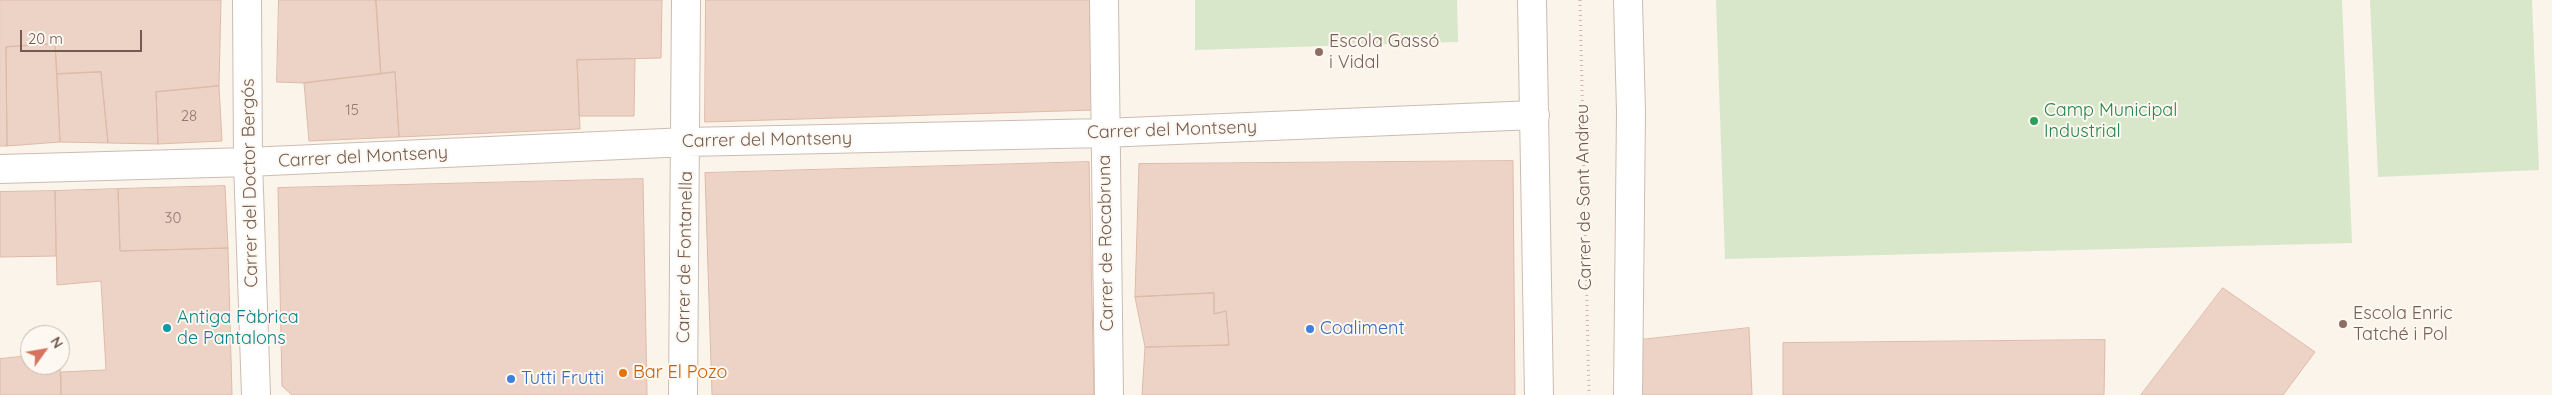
<!DOCTYPE html>
<meta charset="utf-8">
<style>
body{margin:0}
#map{position:relative;width:2552px;height:395px;overflow:hidden;background:#fbf4eb;font-family:Quicksand,sans-serif}
canvas{display:block}
.north{position:absolute;left:20px;top:325px;width:50px;height:50px;box-sizing:border-box;background:#fdf8f1;border:1px solid #c6b9b1;border-radius:50%;rotate:58deg;font-size:14px;font-weight:700;line-height:20px;text-align:center;color:#735b50}
.north::after{content:'';display:block;margin:auto;width:18px;height:22px;background:#d6735e;clip-path:polygon(50% 0,100% 100%,50% 72%,0 100%)}
.scale{position:absolute;left:20px;top:30px;width:122px;height:22px;box-sizing:border-box;border:2px solid #735b50;border-top:0;padding-left:6px;font-size:15px;line-height:18px;white-space:nowrap;color:#735b50;-webkit-text-stroke:4px #fdf8f1;paint-order:stroke}
</style>
<div id="map">
<canvas width="2552" height="395"></canvas>
<div class="north">N</div>
<div class="scale">20 m</div>
</div>
<script>
const ctx = document.querySelector('canvas').getContext('2d');
ctx.lineJoin = 'round';
function fill(path, color) {
  ctx.fillStyle = color;
  ctx.fill(path, 'evenodd');
}
function stroke(path, color, width, dash) {
  ctx.strokeStyle = color;
  ctx.lineWidth = width;
  ctx.lineCap = dash ? 'butt' : 'round';
  ctx.setLineDash(dash || []);
  ctx.stroke(path);
}
function drawText(font, color, halo, rows, align = 'center') {
  ctx.font = font + ' Quicksand,sans-serif';
  ctx.lineWidth = 4;
  ctx.setLineDash([]);
  ctx.textBaseline = 'middle';
  ctx.strokeStyle = halo;
  ctx.fillStyle = color;
  for (const [text, x, y, turn = 0] of rows) {
    ctx.save();
    ctx.translate(x, y);
    ctx.rotate((+turn || 0) * Math.PI / 180);
    ctx.textAlign = isNaN(turn) ? turn : align;
    if (halo) ctx.strokeText(text, 0, 0);
    ctx.fillText(text, 0, 0);
    ctx.restore();
  }
}
fill(new Path2D(`
 M1195,0H1457L1458,42L1195,50Z
 M1716,0H2342L2352,243L1725,259Z
 M2370,0H2532L2539,170L2378,177Z`), '#d8e7ca');
const building = new Path2D(`
 M0,0H221L219,86L156,92L158,144L108,143L101,72L57,74L55,44L6,47L7,146H0Z
 M279,0H376L381,74L304,83L277,82Z
 M376,0H662L661,58L577,60L580,129L399,137L395,72L381,74Z
 M706,0H1092L1094,110L705,122Z
 M55,44L60,142L7,146L6,47Z
 M635,59L634,116H579L577,60Z
 M101,72L108,143L60,142L57,74Z
 M395,72L399,137L309,141L304,83Z
 M219,86L222,141L158,144L156,92Z
 M1513,161L1515,395H1142L1145,347L1229,345L1226,311L1214,314V293L1135,297L1139,164Z
 M1089,162L1094,395H712L705,173Z
 M643,179L647,395H292L282,386L278,188Z
 M225,186L228,248L120,251L118,189Z
 M118,189L120,251L228,248L232,395H61V372L106,370L101,281L57,285L55,191Z
 M55,191L56,256L0,257V192Z
 M2223,288L2315,352L2283,395H2141Z
 M1214,293V314L1226,311L1229,345L1145,347L1135,297Z
 M1749,328L1752,395H1642L1640,340Z
 M2105,340L2104,395H1783V343Z
 M30,356V365H60L61,395H0V359Z`);
fill(building, '#edd3c6');
stroke(building, '#debaa8', 1);
const minor = new Path2D(`
 M247,0L248,162L256,395
 M1104,0L1109,395
 M1532,0L1539,395
 M1628,0L1631,112L1628,395
 M0,169L248,162L687,142L1104,133L1535,115
 M683,395L686,0`);
stroke(minor, '#ccbcb2', 30);
stroke(new Path2D(`
 M1580,0L1589,395`), '#d2b6a8', 3, [1, 4]);
stroke(minor, '#fff', 28);
for (const [x, y, r, color] of [
 [1319,52,5,"#8d6e63"],
 [2034,121,5,"#2e9e5b"],
 [2343,324,5,"#8d6e63"],
 [167,328,5,"#0f9aa8"],
 [1310,329,5,"#3f7fe0"],
 [623,373,5,"#e8710a"],
 [511,379,5,"#3f7fe0"]
]) {
  const dot = new Path2D();
  dot.arc(x, y, r, 0, 2 * Math.PI);
  ctx.fillStyle = color;
  ctx.fill(dot);
  stroke(dot, '#fdf8f1', 2);
}
drawText('15px', '#92796e', null, [
 ["15",352,110],
 ["28",189,116],
 ["30",173,218]
]);
drawText('18px', '#785e54', '#fdf8f1', [
 ["Escola Gassó",1329,42],
 ["i Vidal",1329,63],
 ["Escola Enric",2353,314],
 ["Tatché i Pol",2353,335]
], 'left');
drawText('18px', '#27864d', '#fdf8f1', [
 ["Camp Municipal",2044,111],
 ["Industrial",2044,132]
], 'left');
drawText('18px', '#735b50', '#fdf8f1', [
 ["Carrer del Montseny",1172,130,-2],
 ["Carrer del Montseny",767,140,-1],
 ["Carrer del Montseny",363,157,-3],
 ["Carrer del Doctor Bergós",250,183,-91],
 ["Carrer de Sant Andreu",1584,197,-91],
 ["Carrer de Rocabruna",1106,243,-91],
 ["Carrer de Fontanella",685,257,-89]
]);
drawText('18px', '#0d838f', '#fdf8f1', [
 ["Antiga Fàbrica",177,318],
 ["de Pantalons",177,339]
], 'left');
drawText('18px', '#366cbe', '#fdf8f1', [
 ["Coaliment",1320,329],
 ["Tutti Frutti",521,379]
], 'left');
drawText('18px', '#c56008', '#fdf8f1', [
 ["Bar El Pozo",633,373]
], 'left');
</script>
